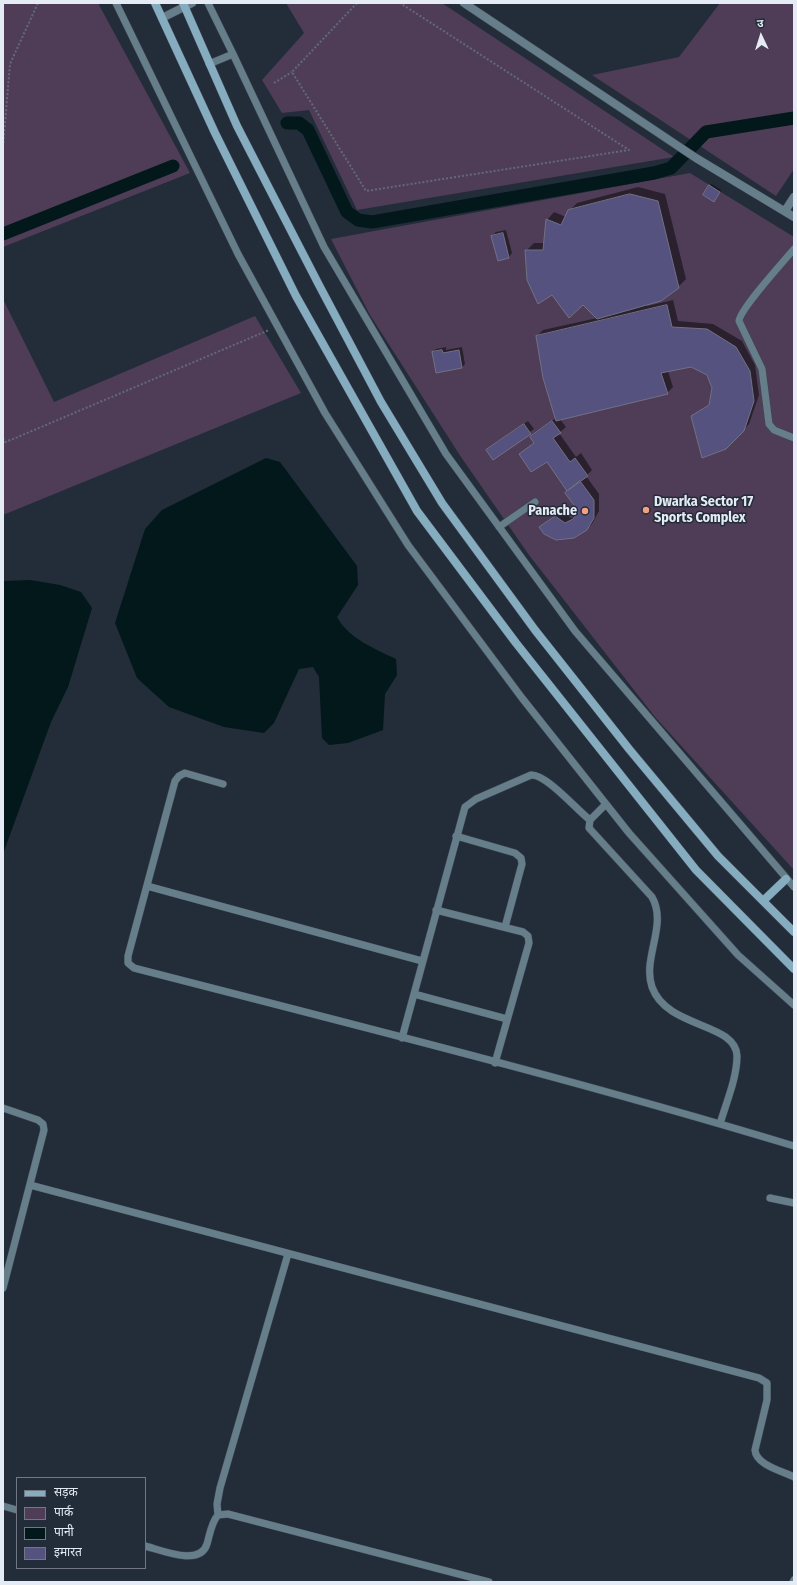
<!DOCTYPE html>
<meta charset="utf-8">
<style>
body{margin:0}
#map{position:relative;width:797px;height:1585px;overflow:hidden;background:#232c39;font-family:"Fira Sans Condensed","Noto Sans Devanagari",sans-serif}
canvas{display:block}
.frame{position:absolute;inset:0;border:4px solid #e5ebf4;pointer-events:none}
.legend{position:absolute;left:16px;top:1477px;width:130px;height:92px;box-sizing:border-box;background:#232c39;border:1px solid #717884;margin:0;padding:5px 7px;list-style:none;font-size:12px;color:#e5ebf4}
.legend li{display:flex;align-items:center;gap:8px;height:20px}
.legend b{width:20px;border:1px solid #717884}
.north{position:absolute;left:741px;top:16px;width:40px;height:40px;-webkit-text-stroke:3px #232c39;paint-order:stroke;rotate:356deg;font-size:11px;font-weight:700;line-height:16px;text-align:center;color:#e5ebf4}
.north::after{content:'';display:block;margin:auto;width:14px;height:18px;background:#e5ebf4;clip-path:polygon(50% 0,100% 100%,50% 72%,0 100%)}
</style>
<div id="map">
<canvas width="797" height="1585"></canvas>
<div class="frame"></div>
<ul class="legend">
<li><b style="height:5px;background:#86acc0"></b>सड़क</li>
<li><b style="height:11px;background:#4f3d57"></b>पार्क</li>
<li><b style="height:11px;background:#02181a"></b>पानी</li>
<li><b style="height:11px;background:#565280"></b>इमारत</li>
</ul>
<div class="north">उ</div>
</div>
<script>
const ctx = document.querySelector('canvas').getContext('2d');
ctx.lineJoin = 'round';
function fill(path, color) {
  ctx.fillStyle = color;
  ctx.fill(path, 'evenodd');
}
function stroke(path, color, width, dash) {
  ctx.strokeStyle = color;
  ctx.lineWidth = width;
  ctx.lineCap = dash ? 'butt' : 'round';
  ctx.setLineDash(dash || []);
  ctx.stroke(path);
}
function drawText(font, color, halo, rows, align = 'center') {
  ctx.font = font + ' "Fira Sans Condensed",sans-serif';
  ctx.lineWidth = 3;
  ctx.setLineDash([]);
  ctx.textBaseline = 'middle';
  ctx.strokeStyle = halo;
  ctx.fillStyle = color;
  for (const [text, x, y, turn = 0] of rows) {
    ctx.save();
    ctx.translate(x, y);
    ctx.rotate((+turn || 0) * Math.PI / 180);
    ctx.textAlign = isNaN(turn) ? turn : align;
    if (halo) ctx.strokeText(text, 0, 0);
    ctx.fillText(text, 0, 0);
    ctx.restore();
  }
}
fill(new Path2D(`
 M3,3H98L190,173L3,247Z
 M286,3H442L674,157L357,210L309,110L282,113L262,80L304,33Z
 M720,3H794V169L776,196L592,75L679,57Z
 M690,173L794,237V870L655,717L529,555L461,457L370,315L331,239Z
 M3,299L54,402L255,316L301,393L3,515Z`), '#4f3d57');
fill(new Path2D(`
 M266,458L280,462L357,566L358,585L337,617C348,638 375,649 396,659L397,675L385,694L383,730L348,743L329,745L322,738L319,677L313,667L299,669L274,723L264,733L224,727L169,707L137,678L115,623L145,529L162,510Z
 M30,580L60,585L81,592L92,608L68,687L51,722L3,854V581Z`), '#02181a');
fill(new Path2D(`
 M711,184L721,190L716,199L710,186Z
 M638,187L665,194L686,279L678,287L647,304V306L673,300L678,321L713,324L742,341L755,365L759,395L749,424L726,448L693,416L711,403L713,388L708,374L691,366L668,371L673,387L667,393L560,419L566,427L559,433L576,457L581,453L592,470L586,476L599,494V511L592,524L586,530L540,527L561,511L571,518L576,515L577,507L566,493L568,490L547,460L520,454L535,442L531,437L537,432L556,418L537,336L543,330L597,318L526,251L534,243H544L547,220L554,212L566,217L569,211L577,203Z
 M506,230L512,253L509,257L499,260L492,236L496,232Z
 M446,347V350L462,347L465,364L462,367L433,352L436,349Z
 M528,421L534,429L493,459L487,450Z`), '#0007');
stroke(new Path2D(`
 M287,123H299L308,130L347,212L358,220L372,222L654,173L671,168L706,132L794,118
 M3,234L173,166`), '#02181a', 13);
const building = new Path2D(`
 M709,185L720,192L714,202L703,195Z
 M630,194L658,201L679,288L661,301L597,319L583,305L569,318L552,295L538,304L527,280L525,250H543L546,219L561,225L568,210Z
 M503,233L509,258L498,261L491,236Z
 M667,305L672,327L707,329L736,347L750,371L754,401L744,431L726,449L702,458L691,416L709,405L712,388L707,375L691,367L661,373L668,394L556,421L543,378L536,336Z
 M442,350L443,353L459,350L462,368L436,373L432,352Z
 M552,421L561,433L553,438L570,462L575,458L588,476L567,491L547,462L531,472L519,454L534,443L530,437Z
 M524,424L531,434L493,460L486,450Z
 M580,481L594,500V518L587,530L574,538L556,540L544,534L539,527L555,516L565,523L573,519L576,514V508L565,493Z`);
fill(building, '#565280');
stroke(building, '#717182', 1);
const lane = new Path2D(`
 M116,3L238,254L325,413L408,545L522,698L629,833L738,955L794,1005
 M208,3L233,54L209,64
 M233,54L324,247L446,454L575,631L794,887
 M794,249C784,261 740,309 739,321L762,369L769,424L774,430L794,438
 M499,527L535,502
 M223,784L185,773L179,776L175,781L128,956V963L134,968C355,1025 576,1080 794,1146
 M606,804L590,820L589,828L652,897C668,925 642,958 652,987C667,1029 736,1022 737,1056C737,1078 726,1103 720,1124
 M456,836L515,853L521,858L522,864L505,927
 M147,886L422,961
 M436,910L523,932L528,936L529,943L495,1063
 M414,994L507,1019
 M402,1038L465,807L476,799L531,775C546,774 576,809 590,820
 M3,1108L38,1120L43,1124L44,1130L3,1288
 M30,1185L759,1378L767,1383V1400L755,1450C756,1465 782,1471 794,1477
 M770,1198L794,1203
 M3,1506L17,1510
 M218,1515L217,1504L220,1488L288,1254
 M145,1546C161,1550 200,1567 207,1544C210,1534 211,1523 218,1515L228,1514L489,1582
 M793,1582L794,1580`);
const street = new Path2D(`
 M464,3L696,158L794,217
 M162,18L192,3
 M785,211L794,197`);
const secondary = new Path2D(`
 M155,3L215,133L296,296L417,511L516,643L696,870L794,969
 M183,3L237,126L319,285L381,402L442,503L535,630L629,749L718,856L794,932
 M763,901L786,879`);
stroke(lane, '#3e4753', 8);
stroke(street, '#3e4753', 9);
stroke(secondary, '#3e4753', 9);
stroke(new Path2D(`
 M357,3L292,72L366,191L629,150L400,3
 M274,83L292,72
 M3,147L10,64L38,3
 M3,438L5,442L13,439L269,330`), '#626a75', 2, [2, 2]);
stroke(lane, '#667e8a', 7);
stroke(street, '#667e8a', 8);
stroke(secondary, '#86acc0', 8);
for (const [x, y, r, color] of [
 [646,510,4,"#f39f82"],
 [585,511,4,"#f39f82"]
]) {
  const dot = new Path2D();
  dot.arc(x, y, r, 0, 2 * Math.PI);
  ctx.fillStyle = color;
  ctx.fill(dot);
  stroke(dot, '#232c39', 1.5);
}
drawText('bold 14px', '#e5ebf4', '#232c39', [
 ["Dwarka Sector 17",654,502],
 ["Sports Complex",654,518],
 ["Panache",577,511,"right"]
], 'left');
</script>
